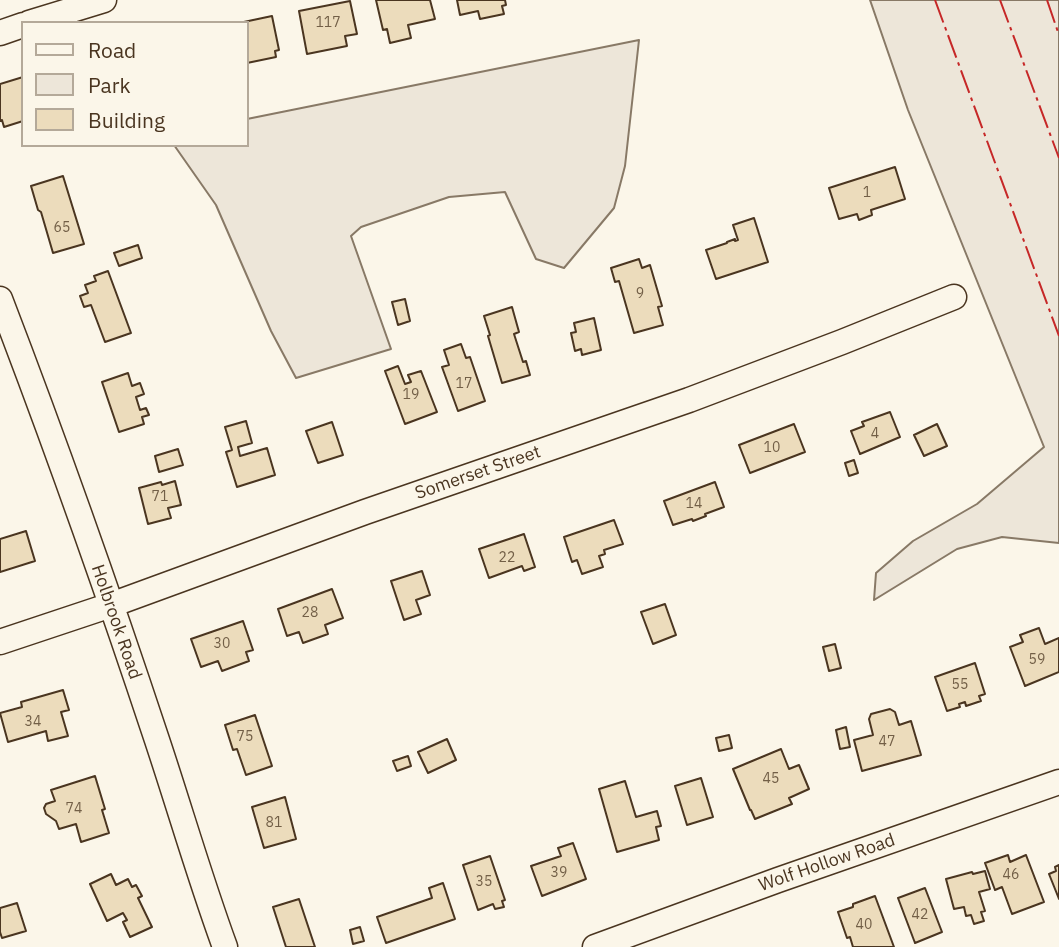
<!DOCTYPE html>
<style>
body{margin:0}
#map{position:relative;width:1059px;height:947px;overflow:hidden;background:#fbf6e9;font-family:"IBM Plex Sans",sans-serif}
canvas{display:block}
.legend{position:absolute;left:21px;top:21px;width:228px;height:126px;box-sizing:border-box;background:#fbf6e9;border:2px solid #b4a999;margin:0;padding:9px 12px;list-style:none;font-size:21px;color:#4a3520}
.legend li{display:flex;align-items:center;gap:14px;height:35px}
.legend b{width:35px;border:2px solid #b4a999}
</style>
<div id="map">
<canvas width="1059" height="947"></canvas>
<ul class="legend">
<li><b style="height:9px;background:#fbf6e9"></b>Road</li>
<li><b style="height:19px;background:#ede6d9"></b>Park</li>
<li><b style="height:19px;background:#ecdcbc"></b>Building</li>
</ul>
</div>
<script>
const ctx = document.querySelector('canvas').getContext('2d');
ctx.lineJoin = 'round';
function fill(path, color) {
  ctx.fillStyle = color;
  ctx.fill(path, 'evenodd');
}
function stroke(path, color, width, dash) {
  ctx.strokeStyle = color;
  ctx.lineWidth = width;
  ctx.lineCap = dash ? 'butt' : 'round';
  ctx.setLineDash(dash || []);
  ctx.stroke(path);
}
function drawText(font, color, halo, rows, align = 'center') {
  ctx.font = font + ' "IBM Plex Sans",sans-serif';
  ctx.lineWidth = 5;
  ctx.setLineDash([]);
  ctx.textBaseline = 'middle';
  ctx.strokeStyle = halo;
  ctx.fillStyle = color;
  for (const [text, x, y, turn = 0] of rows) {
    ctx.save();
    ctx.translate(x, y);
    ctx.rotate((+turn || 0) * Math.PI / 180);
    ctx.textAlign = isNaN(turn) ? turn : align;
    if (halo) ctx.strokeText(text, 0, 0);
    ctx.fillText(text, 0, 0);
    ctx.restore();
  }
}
const green = new Path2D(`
 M870,0H1059V543L1002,537L957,549L874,600L876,573L913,541L977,504L1044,447L908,110Z
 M639,40L625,166L614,208L564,268L536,259L505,192L449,197L361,227L351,236L391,349L296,378L271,331L216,205L174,145H247V119Z`);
fill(green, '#ede6d9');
stroke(green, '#887966', 2);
const building = new Path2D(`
 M376,0H430L435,19L408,25L411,38L390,43L387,29L383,30Z
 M457,0H505L506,5L502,6L504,14L480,19L478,11L460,15Z
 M350,1L357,34L345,36L347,46L307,54L299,11Z
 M272,16L279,50L275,51L276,57L247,63V23H239Z
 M23,77V121L4,127L2,120L0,121V84Z
 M895,167L905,199L871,210L872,215L859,220L857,214L839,219L829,188Z
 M63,176L84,244L53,253L41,212L38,210L31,186Z
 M754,218L768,262L716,279L706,250L727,243V242L735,239V241L738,240L733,225Z
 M138,245L142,258L119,266L114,253Z
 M639,259L642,268L650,265L662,306L658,307L663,325L634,333L619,281L615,282L611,268Z
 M108,271L131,333L105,342L91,305L84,307L80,296L88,293L85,285L96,281L94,276Z
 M405,299L410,321L398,325L392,302Z
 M512,307L519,332L514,334L523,362L526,361L530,375L502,383L488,336L490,335L484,316Z
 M594,318L601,350L582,355L581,349L575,351L571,333L576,332L574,323Z
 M461,344L466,358L470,357L485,401L458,411L442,367L449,365L444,350Z
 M398,366L405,384L411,382L408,375L421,371L437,412L405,424L385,371Z
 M128,373L132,386L140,383L144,394L136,397L140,410L146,408L149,415L142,417L144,424L119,432L102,382Z
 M890,412L900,437L860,454L851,431L864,426L862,422Z
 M246,421L252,443L238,447L240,456L267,448L275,475L237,487L226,452L232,450L225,427Z
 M332,422L343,455L318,463L306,431Z
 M794,424L805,452L750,473L739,445Z
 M937,424L947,446L924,456L914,435Z
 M178,449L183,465L159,472L155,456Z
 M854,460L858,473L849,476L845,463Z
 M175,481L181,505L168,508L171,518L148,524L139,488L161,482L162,485Z
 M715,482L724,507L705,514L706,516L693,521L692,519L673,525L664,501Z
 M614,520L623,544L604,550L605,554L599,556L603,567L582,574L577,560L572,562L564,537Z
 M26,531L35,561L0,572V539Z
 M524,534L535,567L524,571L522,566L489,578L479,549Z
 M422,571L430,595L416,600L421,614L404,620L391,581Z
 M332,589L343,618L325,625L328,634L303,643L299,632L287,636L278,609Z
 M665,604L676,635L653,644L641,612Z
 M243,621L253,650L246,652L249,661L222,671L218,661L201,667L191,639Z
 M1039,628L1045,644L1059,638V672L1025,686L1010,647L1023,642L1020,635Z
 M835,644L841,668L829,671L823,647Z
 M975,663L985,694L979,696L981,701L966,706L965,702L959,704L960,707L947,711L935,677Z
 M63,690L69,710L61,712L68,736L48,741L46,731L8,742L0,713L22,707L21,702Z
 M890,709L895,712L899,725L911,721L921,755L862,771L854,740L873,735L869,719L871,714Z
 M255,715L272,766L246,775L237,749L233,750L225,725Z
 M846,727L850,747L840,749L836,730Z
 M729,735L732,748L719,751L716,738Z
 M447,739L456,760L428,773L418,752Z
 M781,749L789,769L799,765L809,789L789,798L792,804L755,819L751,810H750L733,769Z
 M408,756L411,766L397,771L393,761Z
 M95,776L105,809L102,810L109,833L81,842L76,824L59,829L56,821L46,814L44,808L46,804L55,801L51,790Z
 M701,778L713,817L687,825L675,786Z
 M625,781L636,817L657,811L661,826L656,827L659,840L617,852L599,789Z
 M285,797L296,839L264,848L252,807Z
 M573,843L586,879L542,896L531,866L561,856L558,848Z
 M1008,855L1010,862L1026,855L1044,902L1012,914L1002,887L995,890L985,863Z
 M490,856L505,900L502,901L504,907L495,909L493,904L478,910L463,865Z
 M1059,865V899L1049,874L1056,871L1055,867Z
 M985,871L990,889L979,892L985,911L981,912L984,921L974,924L971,915L966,916L964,907L954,909L946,879L972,872L973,874Z
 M111,874L116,885L128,879L132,887L136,885L142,896L138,898L152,927L130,937L123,922L127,920L123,913L107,921L90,884Z
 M443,883L455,919L386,943L377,917L432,898L429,888Z
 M925,888L942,932L915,943L898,898Z
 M875,896L894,947H853L850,937L847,938L838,912L853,907V904Z
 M299,899L315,947H286L273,907Z
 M17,903L26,931L2,938L0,932V908Z
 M360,927L364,941L353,944L350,930Z`);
fill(building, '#ecdcbc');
stroke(building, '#4a3520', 2);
const minor = new Path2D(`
 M29,23L104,0
 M0,33L23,25
 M0,299C56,445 108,592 157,740C180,809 200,879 225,947
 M0,642L111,605L365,512L689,400L842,342L954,297
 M595,947L778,880L1059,782`);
stroke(minor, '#4a3520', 27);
stroke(minor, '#fbf6e9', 24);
stroke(new Path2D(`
 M935,0L1059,336
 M1000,0L1059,158
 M1047,0L1059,35`), '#c62828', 2, [24, 5, 3.5, 5]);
drawText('14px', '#725f47', null, [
 ["117",328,23],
 ["1",867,193],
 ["65",62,228],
 ["9",640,294],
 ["17",464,384],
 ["19",411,395],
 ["4",875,434],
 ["10",772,448],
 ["71",160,497],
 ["14",694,504],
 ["22",507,558],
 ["28",310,613],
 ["30",222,644],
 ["59",1037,660],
 ["55",960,685],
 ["34",33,722],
 ["75",245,737],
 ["47",887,742],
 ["45",771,779],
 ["74",74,809],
 ["81",274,823],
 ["39",559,873],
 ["46",1011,875],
 ["35",484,882],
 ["42",920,915],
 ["40",864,925]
]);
drawText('18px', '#4a3520', '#fbf6e9', [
 ["Somerset Street",478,473,-19],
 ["Holbrook Road",116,622,71],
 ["Wolf Hollow Road",827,863,-19]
]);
</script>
